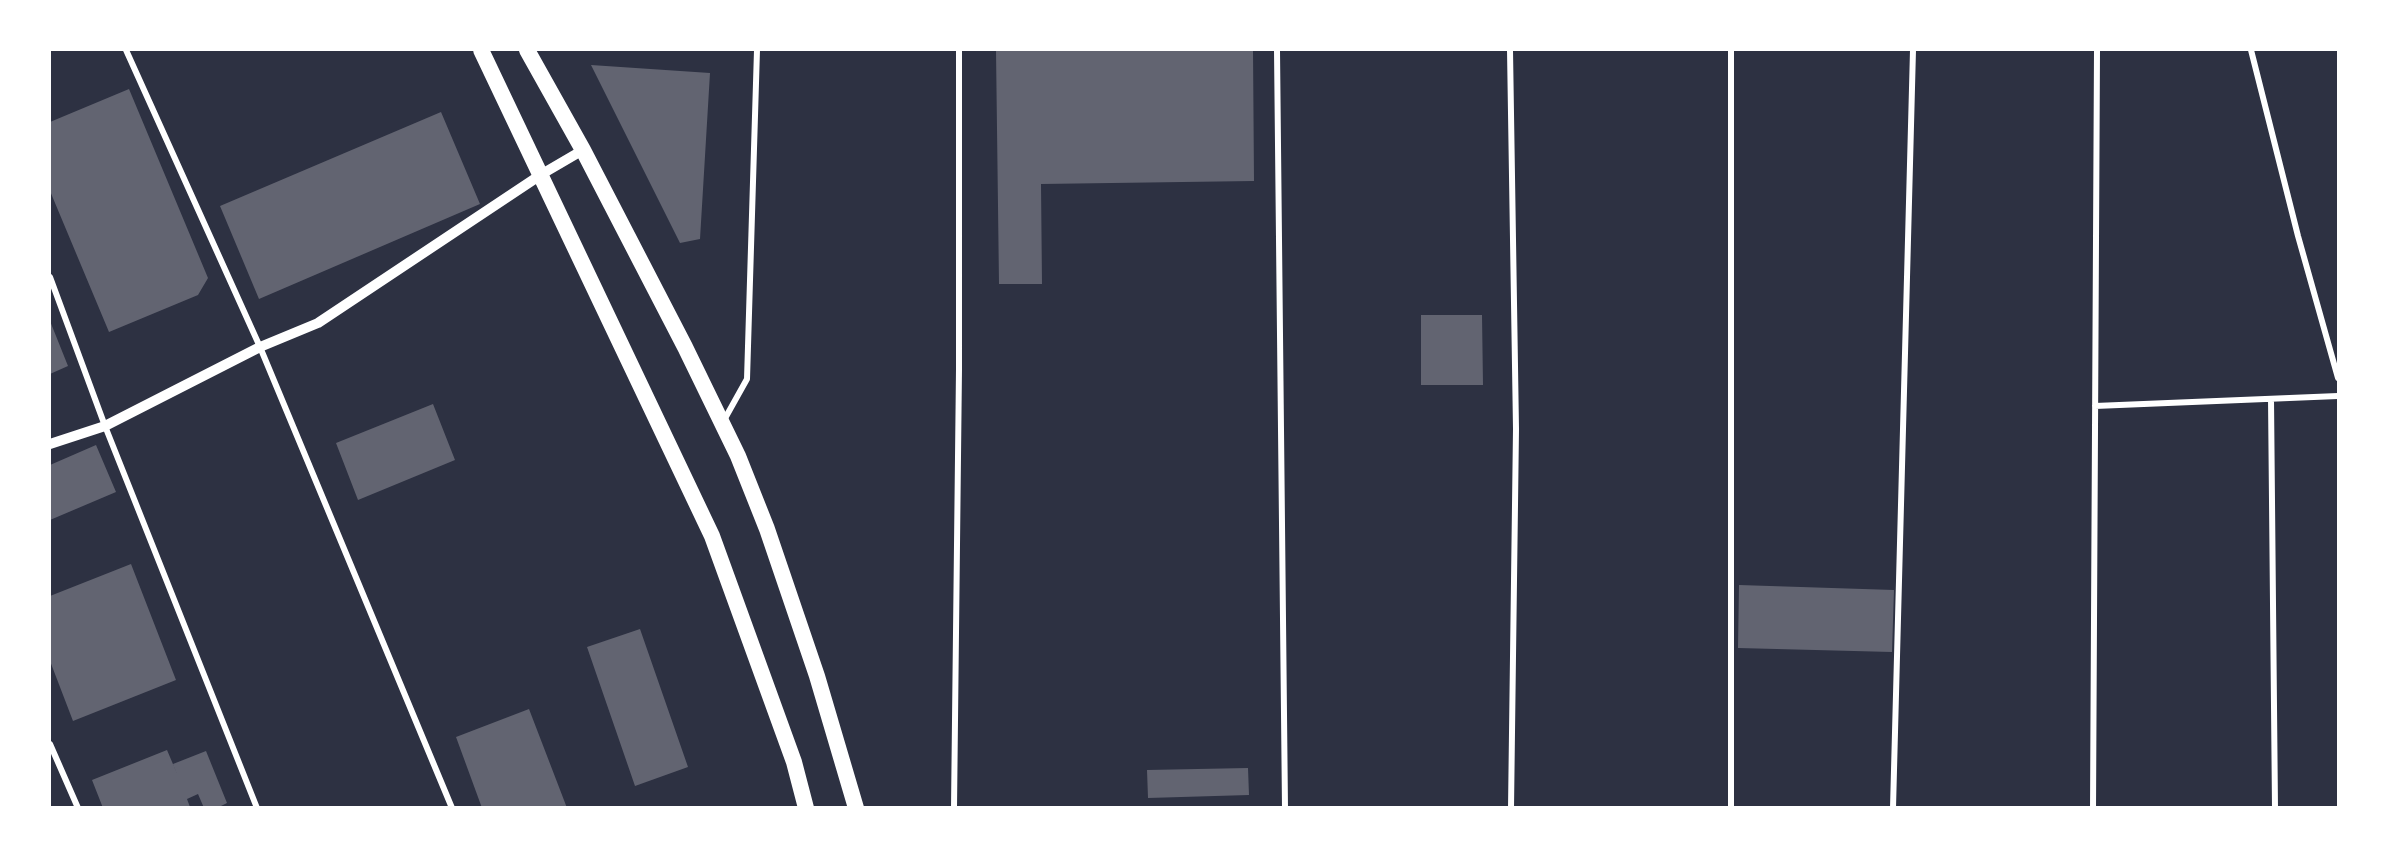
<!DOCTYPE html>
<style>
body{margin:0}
#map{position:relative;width:2388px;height:857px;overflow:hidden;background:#2d3142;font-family:Raleway,sans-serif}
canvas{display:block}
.frame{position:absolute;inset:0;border:51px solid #fff;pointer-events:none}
</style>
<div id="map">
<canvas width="2388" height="857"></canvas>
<div class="frame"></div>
</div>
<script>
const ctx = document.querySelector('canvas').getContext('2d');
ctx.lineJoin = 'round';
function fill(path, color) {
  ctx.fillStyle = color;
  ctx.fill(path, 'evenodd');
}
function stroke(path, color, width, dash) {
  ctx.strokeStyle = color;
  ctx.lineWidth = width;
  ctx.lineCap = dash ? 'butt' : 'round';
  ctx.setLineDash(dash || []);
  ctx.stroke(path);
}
fill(new Path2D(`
 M1253,50L1254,181L1041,184L1042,284H999L996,51Z
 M591,65L710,73L700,239L680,243Z
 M129,89L208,278L198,295L109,332L50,191V122Z
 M441,112L480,204L259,299L220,206Z
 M1421,315H1482L1483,385H1421Z
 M50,321L68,366L50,374Z
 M433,404L455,460L358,500L336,443Z
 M96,445L116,492L50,520V465Z
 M131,564L176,680L73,721L50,661V596Z
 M1739,585L1894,590L1892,652L1738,648Z
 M640,629L688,767L635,786L587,647Z
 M529,709L567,808H482L456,737Z
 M167,750L178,776L173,764L206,751L227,803L217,808H204L198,794L187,799L190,807L188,808H103L92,780Z
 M1248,768L1249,795L1148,798L1147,770Z`), '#626471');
stroke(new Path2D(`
 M126,50L260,347L452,808
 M1277,50L1285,808
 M1510,50L1516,429L1511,808
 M2251,50L2298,236L2338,378
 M50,277L105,426L257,808
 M2271,399L2275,808
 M2095,406L2338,396
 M723,422L747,379L757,50
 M50,744L78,808
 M954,808L959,369V50
 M1731,808V50
 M1893,808L1913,50
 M2093,808L2097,50`), '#fff', 6);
stroke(new Path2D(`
 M50,444L105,426L260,347L318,323L542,174L583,150`), '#fff', 10);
stroke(new Path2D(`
 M481,50L712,536L794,762L806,808
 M527,50L583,150L685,347L738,456L767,529L817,676L856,808`), '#fff', 16);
</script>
